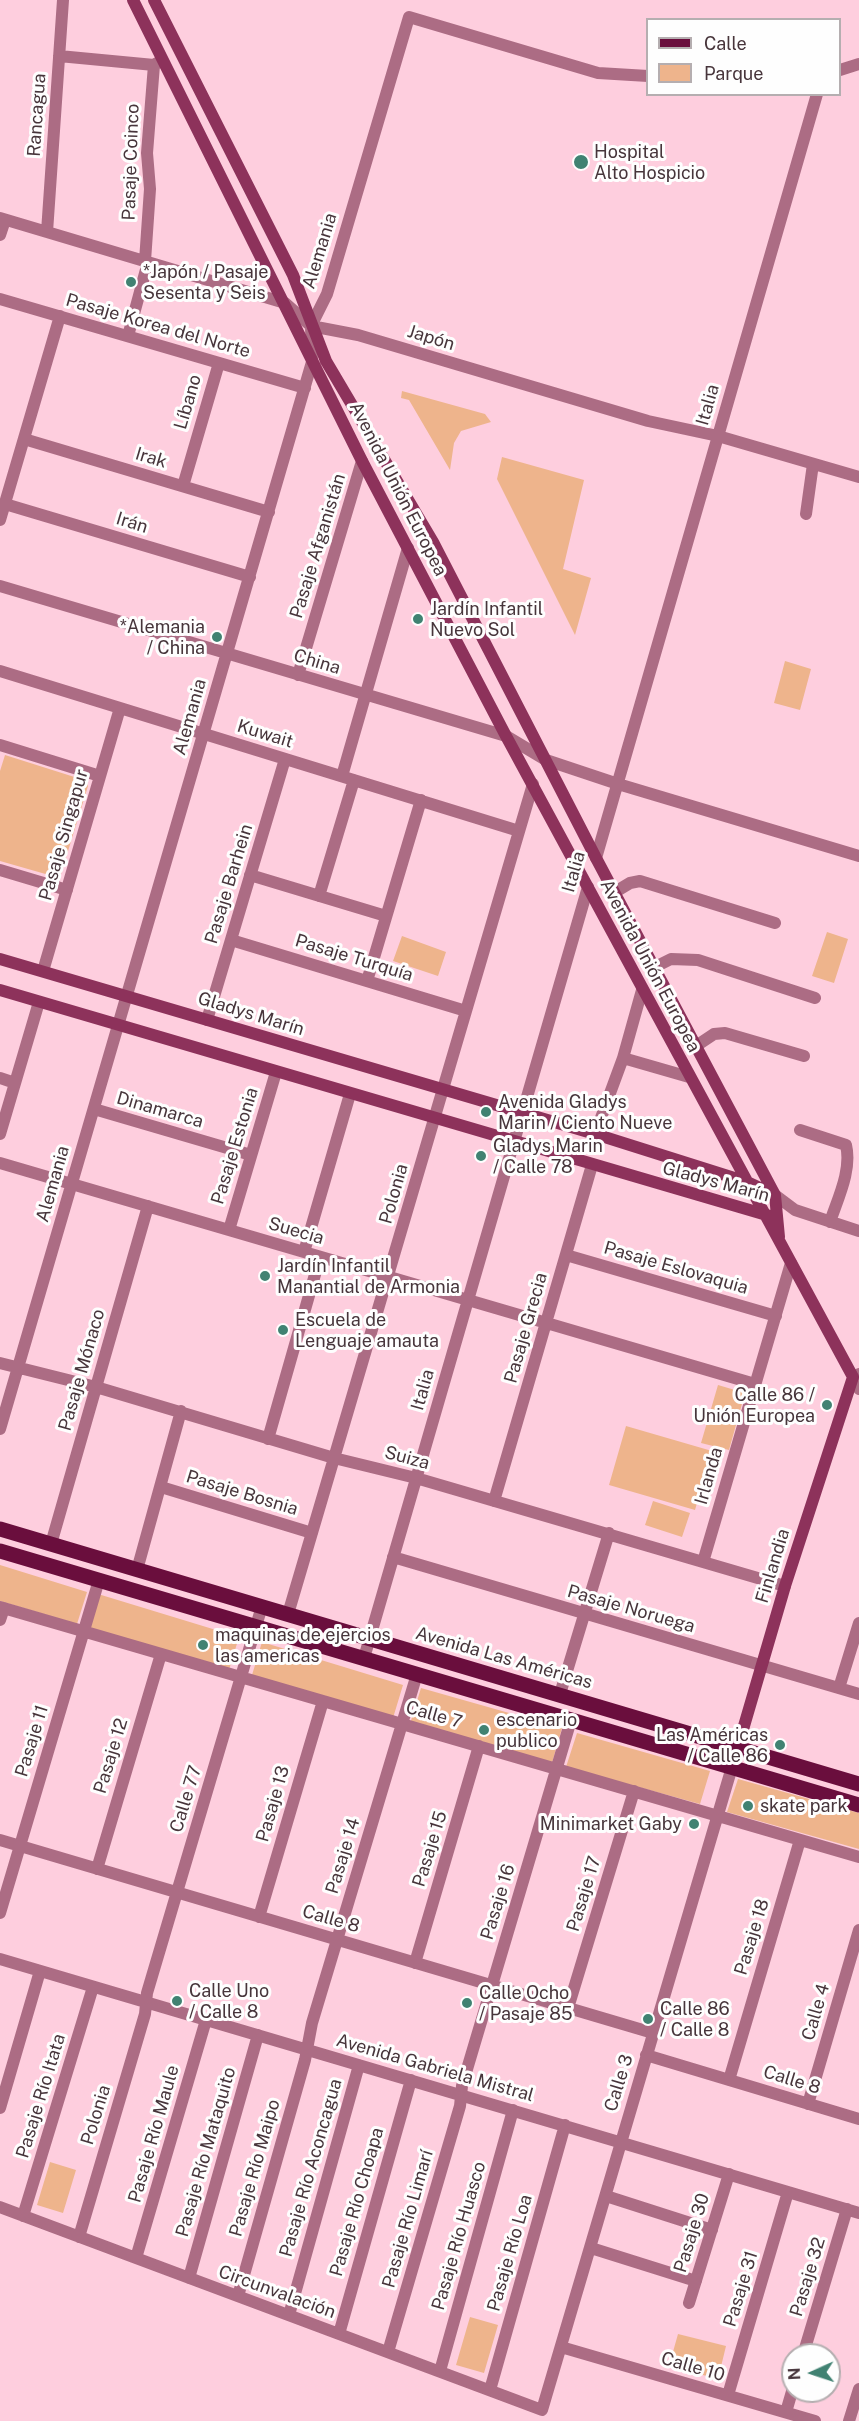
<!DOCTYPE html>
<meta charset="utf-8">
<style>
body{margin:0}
#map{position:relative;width:859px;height:2421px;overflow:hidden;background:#fecede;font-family:"Public Sans",sans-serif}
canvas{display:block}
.legend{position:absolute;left:646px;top:18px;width:195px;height:78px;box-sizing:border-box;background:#fefefe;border:2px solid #b5aeb0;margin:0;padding:8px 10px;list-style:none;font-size:18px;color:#47353b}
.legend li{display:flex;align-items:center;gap:12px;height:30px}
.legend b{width:30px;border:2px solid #b5aeb0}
.north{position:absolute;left:781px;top:2343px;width:60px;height:60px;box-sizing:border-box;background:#fefefe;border:2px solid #b5aeb0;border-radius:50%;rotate:267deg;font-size:16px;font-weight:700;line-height:24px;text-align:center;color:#47353b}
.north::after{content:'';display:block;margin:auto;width:21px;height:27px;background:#418272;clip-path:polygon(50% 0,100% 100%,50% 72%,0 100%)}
</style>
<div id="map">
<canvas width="859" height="2421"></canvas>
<ul class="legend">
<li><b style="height:8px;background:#6a0e3d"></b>Calle</li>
<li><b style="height:16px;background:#eeb48c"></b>Parque</li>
</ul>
<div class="north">N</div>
</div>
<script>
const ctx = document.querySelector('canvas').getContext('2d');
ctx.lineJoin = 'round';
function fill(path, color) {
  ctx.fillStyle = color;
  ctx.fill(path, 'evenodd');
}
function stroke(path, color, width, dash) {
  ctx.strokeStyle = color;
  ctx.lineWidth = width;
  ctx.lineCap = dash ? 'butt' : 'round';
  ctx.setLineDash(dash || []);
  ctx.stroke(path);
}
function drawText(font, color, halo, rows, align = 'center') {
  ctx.font = font + ' "Public Sans",sans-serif';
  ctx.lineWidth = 6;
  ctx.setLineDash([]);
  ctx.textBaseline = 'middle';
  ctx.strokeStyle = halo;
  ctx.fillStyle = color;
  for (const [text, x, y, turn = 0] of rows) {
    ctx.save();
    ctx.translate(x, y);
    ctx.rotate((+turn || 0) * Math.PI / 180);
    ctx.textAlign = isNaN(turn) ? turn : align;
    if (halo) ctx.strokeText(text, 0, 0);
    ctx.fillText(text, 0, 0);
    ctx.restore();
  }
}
fill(new Path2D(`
 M402,391L485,414L491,422L461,431L454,443L450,470L409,400L401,398Z
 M502,457L584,480L563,569L591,578L575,635L497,479Z
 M785,661L811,669L800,710L774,703Z
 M5,755L87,781L88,786L61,874L56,877L0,861V771Z
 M827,932L848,939L834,983L812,976Z
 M402,936L446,952L438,976L393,961Z
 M718,1385L745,1393L729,1450L701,1443Z
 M626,1426L712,1451L695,1510L609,1485Z
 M653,1501L690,1513L682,1537L645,1525Z
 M0,1565L87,1592L77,1624L0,1601Z
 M98,1594L239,1637L229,1670L88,1627Z
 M262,1642L403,1685L393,1718L252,1675Z
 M421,1688L562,1728L552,1763L410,1724Z
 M577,1733L710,1771L700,1804L566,1767Z
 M738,1779L859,1813V1849L727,1812Z
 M50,2162L76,2170L63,2213L37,2205Z
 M470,2317L498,2325L484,2373L456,2365Z
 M678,2334L726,2346L718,2379L669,2366Z`), '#eeb48c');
stroke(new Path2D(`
 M59,56L154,65L159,62
 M840,70L859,64
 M0,218L285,303L311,326L358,335L648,421L718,436L859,477
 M47,232L63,0
 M0,235L5,220
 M145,261L150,189L147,153L154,65
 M0,299L305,388
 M128,336L148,262
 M24,439L269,512
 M183,486L219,363
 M5,504L250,577
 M806,514L813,464
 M0,520L60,316
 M0,586L506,736L546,760L618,784L859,856
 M0,671L519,831
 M298,675L362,461
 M0,745L100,776
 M342,776L408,548
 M596,858L817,94
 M0,870L67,890
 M250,875L386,916
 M615,892L630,883L640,881L775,923
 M319,896L354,780
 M231,940L466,1011
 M655,967L671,959L698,960L815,998
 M43,971L120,708
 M367,981L421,800
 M207,1020L285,759
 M696,1046L714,1034L725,1033L804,1056
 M623,1058L689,1077
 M0,1078L15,1083
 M94,1109L251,1155
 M800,1130L846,1145C852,1170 838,1198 830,1222
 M0,1134L39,1002
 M595,1134L623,1058L642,990
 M0,1163L755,1384
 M775,1195L795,1210L859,1231
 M229,1230L276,1072
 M304,1252L350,1094
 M566,1255L776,1316
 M0,1363L96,1387L334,1458L416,1478L785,1586
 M859,1374L853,1377L859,1389
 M0,1429L312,362L311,326L327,294L409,17L598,73L648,76
 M268,1439L320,1257
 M161,1487L312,1533
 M494,1501L592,1165
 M51,1544L148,1206
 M393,1557L859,1694
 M703,1562L791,1263
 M137,1570L181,1411
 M0,1607L859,1857
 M288,1614L533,784
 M0,1620L4,1608
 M364,1658L588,887
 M839,1688L859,1623
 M560,1694L609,1533
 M0,1840L653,2033
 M97,1869L161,1654
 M0,1913L99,1580
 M259,1917L323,1701
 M0,1959L859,2213
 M415,1963L479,1746
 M568,2008L634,1791
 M646,2055L859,2119
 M729,2080L800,1840
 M808,2104L859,1930
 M0,2108L40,1971
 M606,2196L712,2230
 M0,2207L542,2410L732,1767
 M23,2216L93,1987
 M79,2237L145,2014L147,1993L262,1606
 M591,2248L696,2281
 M136,2258L206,2020
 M189,2278L258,2035
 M238,2296L305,2060L312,2023L417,1674
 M689,2303L729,2174
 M289,2315L359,2065
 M339,2334L411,2080
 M561,2347L815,2421
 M388,2352L460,2106L462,2086L571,1720
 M803,2355L847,2209
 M440,2371L513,2110
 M490,2390L565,2125
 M728,2395L788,2192
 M786,2412L793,2388
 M849,2421L859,2389`), '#ac6c84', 12);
stroke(new Path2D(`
 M133,0L362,461L506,736L853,1377L785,1586L732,1767
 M154,0L293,275L326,361L433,542L596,858L775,1195L779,1237
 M0,959L595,1134L747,1182L775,1195
 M0,990L770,1216`), '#8d325b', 12);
stroke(new Path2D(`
 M0,1529L859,1784
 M0,1551L859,1805`), '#6a0e3d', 15);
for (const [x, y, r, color] of [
 [581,162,8,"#418272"],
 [131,282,6,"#418272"],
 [418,619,6,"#418272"],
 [217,637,6,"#418272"],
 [486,1112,6,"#418272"],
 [481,1156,6,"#418272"],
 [265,1276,6,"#418272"],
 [283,1330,6,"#418272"],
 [827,1405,6,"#418272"],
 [203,1645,6,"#418272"],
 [484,1730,6,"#418272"],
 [780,1745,6,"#418272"],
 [748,1806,6,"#418272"],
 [694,1824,6,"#418272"],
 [177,2001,6,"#418272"],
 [467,2003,6,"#418272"],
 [648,2019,6,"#418272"]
]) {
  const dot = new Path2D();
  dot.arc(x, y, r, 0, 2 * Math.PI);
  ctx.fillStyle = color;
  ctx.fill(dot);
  stroke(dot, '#fefefe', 2);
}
drawText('18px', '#47353b', '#fefefe', [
 ["Rancagua",37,115,-86],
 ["Pasaje Coinco",131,162,-88],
 ["Alemania",320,251,-73],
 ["Pasaje Korea del Norte",158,326,16],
 ["Japón",431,338,17],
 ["Líbano",188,402,-74],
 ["Italia",708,405,-74],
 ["Irak",151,458,17],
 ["Avenida Unión Europea",398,489,63],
 ["Irán",132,523,17],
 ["Pasaje Afganistán",318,546,-73],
 ["China",317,662,17],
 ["Alemania",190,717,-74],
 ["Kuwait",265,734,17],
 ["Pasaje Singapur",64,835,-74],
 ["Italia",574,872,-74],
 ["Pasaje Barhein",229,884,-73],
 ["Pasaje Turquía",354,958,17],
 ["Avenida Unión Europea",650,966,62],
 ["Gladys Marín",251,1014,17],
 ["Dinamarca",160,1110,16],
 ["Pasaje Estonia",235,1146,-73],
 ["Gladys Marín",716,1182,15],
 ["Alemania",53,1184,-74],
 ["Polonia",394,1194,-74],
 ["Suecia",296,1231,16],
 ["Pasaje Eslovaquia",676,1268,16],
 ["Pasaje Grecia",526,1328,-74],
 ["Pasaje Mónaco",82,1370,-74],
 ["Italia",423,1390,-74],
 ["Suiza",407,1458,15],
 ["Irlanda",709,1476,-74],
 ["Pasaje Bosnia",242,1493,17],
 ["Finlandia",773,1566,-73],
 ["Pasaje Noruega",631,1609,16],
 ["Avenida Las Américas",504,1658,16],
 ["Calle 7",434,1715,16],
 ["Pasaje 11",32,1741,-73],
 ["Pasaje 12",111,1756,-73],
 ["Calle 77",186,1799,-73],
 ["Pasaje 13",273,1804,-74],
 ["Pasaje 15",430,1849,-73],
 ["Pasaje 14",343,1856,-73],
 ["Pasaje 17",584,1894,-73],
 ["Pasaje 16",498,1902,-73],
 ["Calle 8",331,1919,16],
 ["Pasaje 18",752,1937,-73],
 ["Calle 4",816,2012,-74],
 ["Avenida Gabriela Mistral",435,2068,16],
 ["Calle 8",792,2080,17],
 ["Calle 3",619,2083,-73],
 ["Pasaje Río Itata",41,2096,-73],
 ["Polonia",96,2115,-73],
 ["Pasaje Río Maule",154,2134,-74],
 ["Pasaje Río Mataquito",206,2152,-74],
 ["Pasaje Río Maipo",255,2168,-74],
 ["Pasaje Río Aconcagua",311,2168,-74],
 ["Pasaje Río Choapa",357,2202,-74],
 ["Pasaje Río Limarí",408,2219,-74],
 ["Pasaje 30",692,2233,-73],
 ["Pasaje Río Huasco",459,2236,-74],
 ["Pasaje Río Loa",510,2253,-74],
 ["Pasaje 32",808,2277,-73],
 ["Pasaje 31",741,2289,-73],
 ["Circunvalación",277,2292,20],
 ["Calle 10",693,2367,16]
]);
drawText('18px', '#47353b', '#fefefe', [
 ["Hospital",594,152],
 ["Alto Hospicio",594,173],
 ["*Japón / Pasaje",143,272],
 ["Sesenta y Seis",143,293],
 ["Jardín Infantil",430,609],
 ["Nuevo Sol",430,630],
 ["*Alemania",205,627,"right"],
 ["/ China",205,648,"right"],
 ["Avenida Gladys",498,1102],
 ["Marin / Ciento Nueve",498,1123],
 ["Gladys Marin",493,1146],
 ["/ Calle 78",493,1167],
 ["Jardín Infantil",277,1266],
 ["Manantial de Armonia",277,1287],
 ["Escuela de",295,1320],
 ["Lenguaje amauta",295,1341],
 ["Calle 86 /",815,1395,"right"],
 ["Unión Europea",815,1416,"right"],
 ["maquinas de ejercios",215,1635],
 ["las americas",215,1656],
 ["escenario",496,1720],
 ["publico",496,1741],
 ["Las Américas",768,1735,"right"],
 ["/ Calle 86",768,1756,"right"],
 ["skate park",760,1806],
 ["Minimarket Gaby",682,1824,"right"],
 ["Calle Uno",189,1991],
 ["/ Calle 8",189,2012],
 ["Calle Ocho",479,1993],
 ["/ Pasaje 85",479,2014],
 ["Calle 86",660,2009],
 ["/ Calle 8",660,2030]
], 'left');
</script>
